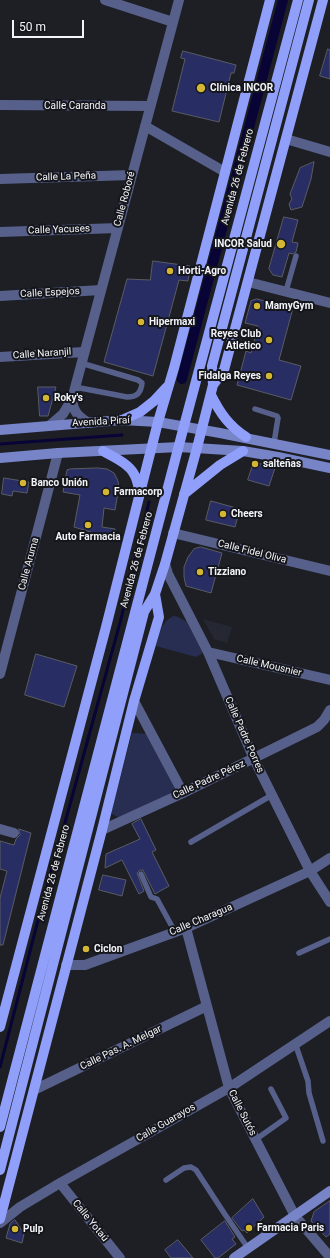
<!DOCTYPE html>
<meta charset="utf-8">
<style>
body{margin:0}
#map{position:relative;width:330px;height:1258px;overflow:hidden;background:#1d1f25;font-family:Roboto,sans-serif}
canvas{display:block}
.scale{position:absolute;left:12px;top:20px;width:72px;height:18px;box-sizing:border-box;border:2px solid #f3f4f8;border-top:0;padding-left:5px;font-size:12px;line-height:14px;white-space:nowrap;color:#f3f4f8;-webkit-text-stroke:3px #14161b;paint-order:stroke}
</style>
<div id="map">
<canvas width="330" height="1258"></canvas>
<div class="scale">50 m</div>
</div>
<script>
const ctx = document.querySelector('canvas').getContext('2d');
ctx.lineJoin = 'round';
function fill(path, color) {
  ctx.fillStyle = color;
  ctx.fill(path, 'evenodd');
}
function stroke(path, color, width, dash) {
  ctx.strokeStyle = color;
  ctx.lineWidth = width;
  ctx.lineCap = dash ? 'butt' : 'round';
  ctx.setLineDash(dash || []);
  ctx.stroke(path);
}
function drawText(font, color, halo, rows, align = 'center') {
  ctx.font = font + ' Roboto,sans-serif';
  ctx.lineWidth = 4;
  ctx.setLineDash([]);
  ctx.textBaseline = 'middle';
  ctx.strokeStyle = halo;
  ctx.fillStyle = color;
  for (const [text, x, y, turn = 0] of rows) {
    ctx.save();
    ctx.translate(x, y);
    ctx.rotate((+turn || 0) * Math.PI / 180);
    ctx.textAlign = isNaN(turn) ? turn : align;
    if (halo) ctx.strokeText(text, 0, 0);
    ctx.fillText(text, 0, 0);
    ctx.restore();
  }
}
fill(new Path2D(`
 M203,619L232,627L227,643L214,639Z`), '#252833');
fill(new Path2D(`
 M174,616L178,617L187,622L203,653L196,657L156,646C159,635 161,621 174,616Z
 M132,733L149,734L178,790L123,817H118L112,814V810Z`), '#282e51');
stroke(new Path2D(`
 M0,444L122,435
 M0,1067L36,928L121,619L149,502`), '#080436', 3);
stroke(new Path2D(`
 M182,379L283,0`), '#080436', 10);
const building = new Path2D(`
 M328,49L330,50V79L320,76Z
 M183,51L236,65L234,73H231L219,122L172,111L185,59L181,58Z
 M314,162L311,179L302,207L291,210L289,204L292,199L290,194L300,168Z
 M284,217L298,220L292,242L298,243L296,252L293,254L289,253L282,277L273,275L269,269Z
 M153,261L190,266L188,281L179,280L153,376L104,362L127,279L150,280Z
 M257,299L293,308L279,360L301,366L291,400L237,385L246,351L251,353L258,326L245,323L251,301Z
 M38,387H56L48,416H40Z
 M254,462L275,468L269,486L248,480Z
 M98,468L107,469L114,473L118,481L119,487L115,510L104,508L102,527L115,529L114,539L74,527L80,495L63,492L67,470L70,469Z
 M4,478L29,482L27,493L13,491L12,496L2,494Z
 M211,501L240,509L235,527L206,520Z
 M201,547L222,553L211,593L186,586L184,577V567L188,557L194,549Z
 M36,654L77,666L64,707L25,695Z
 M141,819L156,850L152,852L169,886L155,894L143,870H140L137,873L144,891L139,894L122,860L105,868L106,854L140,839L132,824Z
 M19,829L31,833L3,945H0V898L7,871L0,869V841L14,845L16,839L20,835Z
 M103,875L126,880L122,896L99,890Z
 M253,1199L264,1217L247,1233L244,1230L242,1231L232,1218Z
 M330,1201V1234L326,1237L311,1221L314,1212Z
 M15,1220L24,1234L22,1243L6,1238L10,1224Z
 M225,1221L235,1237L232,1239L236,1244L218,1258H215L201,1240Z
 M178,1240L193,1258H171L165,1250Z`);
fill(building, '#282d63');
stroke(building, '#5a5c63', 1);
stroke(new Path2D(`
 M286,291L296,256
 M75,387L127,397C137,397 141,393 142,383L138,380L81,363
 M255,409L277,416L278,418L274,443
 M191,842L272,795
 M141,874L151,897L157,899L175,932
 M299,953L330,939
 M295,1043L308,1081L309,1093L323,1141
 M255,1140L286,1118L271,1089
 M166,1180L184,1168L191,1167L196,1170L224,1213L248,1248`), '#57608a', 5.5);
stroke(new Path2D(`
 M105,0L173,22
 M0,105L150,106
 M145,126L225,172
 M286,139L330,152
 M0,179L132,175
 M0,232L118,228
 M248,282L330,303
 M0,296L101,290
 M0,357L84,352
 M72,399C73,411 78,417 89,423
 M49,426L63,414L72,399L179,0
 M173,533L330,571
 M165,564L168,574L208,652L254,759L310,871L330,902
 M208,652L330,680
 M0,674L58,453
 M134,701L183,793
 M0,829L14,833
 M102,830L183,793L317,727L324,720L330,710
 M186,928L229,1088L295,1216L330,1257
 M66,965H85L186,928L310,871L330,858
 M34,1090L207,1006
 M60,1183L120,1258
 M0,1223L20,1207L60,1183L229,1088L330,1021`), '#57608a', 10);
stroke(new Path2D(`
 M0,430L122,420L158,422L220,433L330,455
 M0,458L58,453L179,447L243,451L278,457L330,468
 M234,1258L330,1191`), '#7784c8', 10);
stroke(new Path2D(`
 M213,385L224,370L323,0
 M211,395C220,413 229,426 246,437
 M122,420L140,412L154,401L167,387
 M103,451C113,457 128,463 134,474C137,479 138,484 139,490
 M184,494L220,465L243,451
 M0,1027L106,627L158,422L174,368L270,0
 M0,1127L184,426L298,0
 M0,1170L144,612L155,594L165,564L197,448L213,385L212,366L309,0
 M0,1219L102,830L134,701L159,617L155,594`), '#909ff9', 10);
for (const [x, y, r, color] of [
 [201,88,5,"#d4b635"],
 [281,244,5,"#d4b635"],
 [170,271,4,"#d4b635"],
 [257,306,4,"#d4b635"],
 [141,322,4,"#d4b635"],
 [269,340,4,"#d4b635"],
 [269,376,4,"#d4b635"],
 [46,398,4,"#d4b635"],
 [255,464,4,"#d4b635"],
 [23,483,4,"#d4b635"],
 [106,492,4,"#d4b635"],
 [223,514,4,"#d4b635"],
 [88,525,4,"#d4b635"],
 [200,572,4,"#d4b635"],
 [86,949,4,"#d4b635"],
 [249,1228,4,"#d4b635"],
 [15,1229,4,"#d4b635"]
]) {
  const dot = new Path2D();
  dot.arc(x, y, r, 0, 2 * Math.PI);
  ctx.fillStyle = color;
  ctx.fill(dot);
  stroke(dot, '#14161b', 1.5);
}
drawText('bold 10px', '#f3f4f8', '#14161b', [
 ["Clínica INCOR",210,88],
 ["INCOR Salud",272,244,"right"],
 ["Horti-Agro",178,271],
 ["MamyGym",265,306],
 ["Hipermaxi",149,322],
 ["Reyes Club",261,334,"right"],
 ["Atletico",261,346,"right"],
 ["Fidalga Reyes",261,376,"right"],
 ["Roky's",54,398],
 ["salteñas",263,464],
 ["Banco Unión",31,483],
 ["Farmacorp",114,492],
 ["Cheers",231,514],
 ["Auto Farmacia",88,537,"center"],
 ["Tizziano",208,572],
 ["Ciclon",94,949],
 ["Farmacia Paris",257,1228],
 ["Pulp",23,1229]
], 'left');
drawText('10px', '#f3f4f8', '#14161b', [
 ["Calle Caranda",75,106],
 ["Calle La Peña",66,177,-2],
 ["Avenida 26 de Febrero",238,177,-75],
 ["Calle Roboré",125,199,-75],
 ["Calle Yacuses",59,230,-2],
 ["Calle Espejos",50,293,-3],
 ["Calle Naranjil",42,354,-4],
 ["Avenida Piraí",101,422,-3],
 ["Calle Fidel Oliva",252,552,14],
 ["Avenida 26 de Febrero",137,560,-75],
 ["Calle Aruma",29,564,-75],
 ["Calle Mousnier",269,666,13],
 ["Calle Padre Porres",244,735,66],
 ["Calle Padre Pérez",209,780,-25],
 ["Avenida 26 de Febrero",54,873,-75],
 ["Calle Charagua",201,920,-23],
 ["Calle Pas. A. Melgar",121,1048,-26],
 ["Calle Sutós",242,1113,63],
 ["Calle Guarayos",166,1123,-30],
 ["Calle Yotaú",90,1221,51]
]);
</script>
